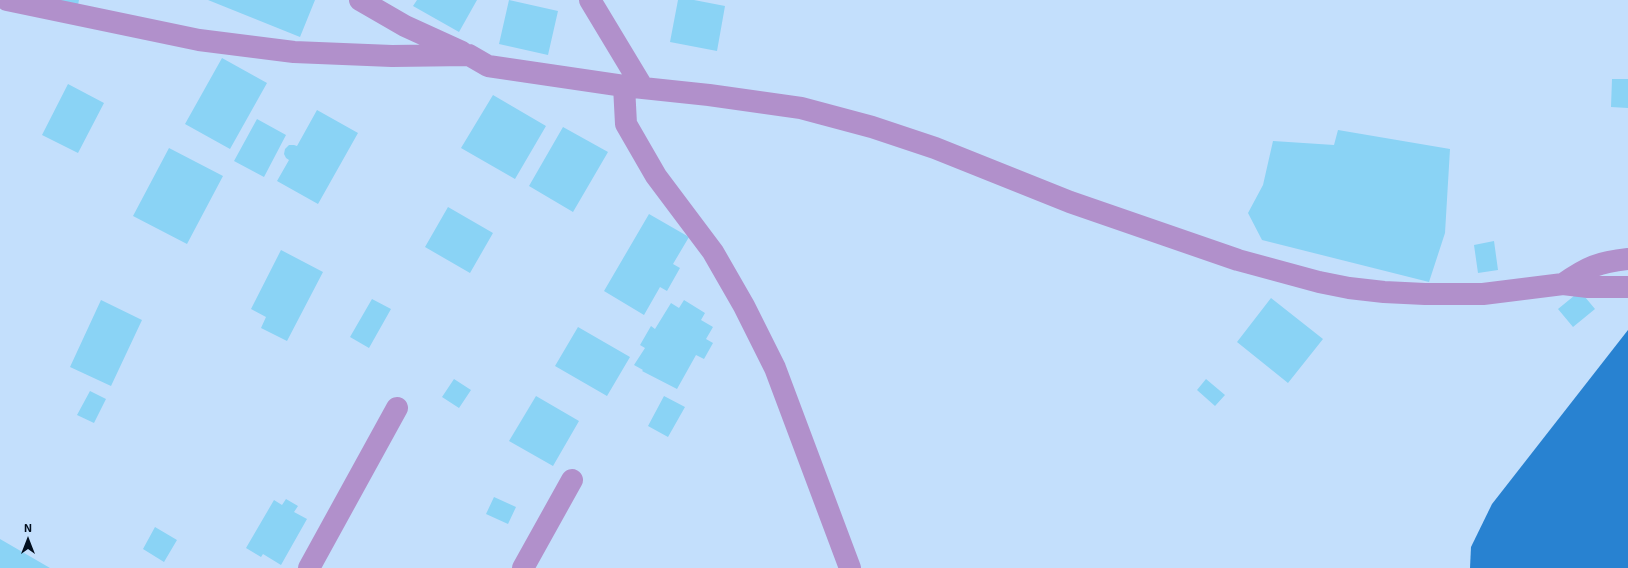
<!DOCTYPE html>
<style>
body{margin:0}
#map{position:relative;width:1628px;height:568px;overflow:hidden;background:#c3dffc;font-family:"Exo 2",sans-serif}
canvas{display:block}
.north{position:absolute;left:8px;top:520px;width:40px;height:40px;-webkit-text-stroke:3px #c3dffc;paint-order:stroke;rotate:0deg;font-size:11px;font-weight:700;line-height:16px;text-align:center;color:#010e1e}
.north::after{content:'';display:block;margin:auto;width:14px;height:18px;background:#010e1e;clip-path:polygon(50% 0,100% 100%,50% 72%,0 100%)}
</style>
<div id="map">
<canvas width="1628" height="568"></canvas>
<div class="north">N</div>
</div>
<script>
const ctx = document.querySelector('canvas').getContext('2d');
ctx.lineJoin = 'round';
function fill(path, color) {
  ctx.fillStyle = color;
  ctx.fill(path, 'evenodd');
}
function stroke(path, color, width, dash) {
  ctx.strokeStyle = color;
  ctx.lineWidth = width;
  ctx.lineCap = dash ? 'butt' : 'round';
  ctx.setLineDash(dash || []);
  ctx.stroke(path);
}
fill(new Path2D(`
 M1628,330V568H1470L1471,547L1492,504Z`), '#2882d1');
fill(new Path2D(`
 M53,0H79L78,5Z
 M208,0H315L300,37Z
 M417,0H477L459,32L413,6Z
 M509,0L558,11L548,55L499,44Z
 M678,0H694L725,6L717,51L670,42Z
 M222,58L267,83L230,149L185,124Z
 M1612,79H1628V108L1611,107Z
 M68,84L104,103L78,153L42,135Z
 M493,95L546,126L515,179L461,148Z
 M317,110L358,133L318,204L277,181L289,160L286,158L284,154L285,149L289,145H294L297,146Z
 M257,119L286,135L264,177L234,161Z
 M563,127L608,152L573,212L529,186Z
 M1338,130L1450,149L1445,233L1429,282L1262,240L1248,213L1263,185L1273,141L1334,145Z
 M169,148L223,176L187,244L133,216Z
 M448,207L493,233L470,273L425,247Z
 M649,214L689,237L673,264L680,268L667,291L660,287L644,315L604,291Z
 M1494,241L1498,270L1478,273L1474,245Z
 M281,250L323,272L287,341L261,328L266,317L251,309Z
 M1580,291L1595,309L1573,327L1558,309Z
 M1271,298L1323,339L1288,383L1237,342Z
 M372,299L391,309L369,348L350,337Z
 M101,300L142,320L111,386L70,367Z
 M684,300L705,313L701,320L713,327L706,339L713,343L704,359L696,355L677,389L642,371L643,370L634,365L645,348L640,345L651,326L655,329L671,303L679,308Z
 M578,327L630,357L607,396L555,366Z
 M454,379L471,390L459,408L442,397Z
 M1206,379L1225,395L1215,406L1197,390Z
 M90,391L106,399L94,423L77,415Z
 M536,396L579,421L553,466L509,441Z
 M664,396L685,407L668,437L648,426Z
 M494,497L516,507L508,524L486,514Z
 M286,499L298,506L294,512L307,519L281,565L263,554L261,557L246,548L274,500L282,505Z
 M155,527L177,540L164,562L143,549Z
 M0,539L50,568H0Z`), '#8ad3f5');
stroke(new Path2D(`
 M7,0L199,40L294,52L392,56L469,55L488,66L624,86L709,95L801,108L872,127L935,148L1070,202L1238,260L1319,282L1349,288L1384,292L1425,294H1483L1563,284L1588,287H1628
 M360,0L405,26L462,52
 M590,0L643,88
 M624,86L626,124L656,176L713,252L744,306L775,368L850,568
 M1563,284C1587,267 1599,262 1628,259
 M309,568L397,408
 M523,568L572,480`), '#b190cb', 22);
</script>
